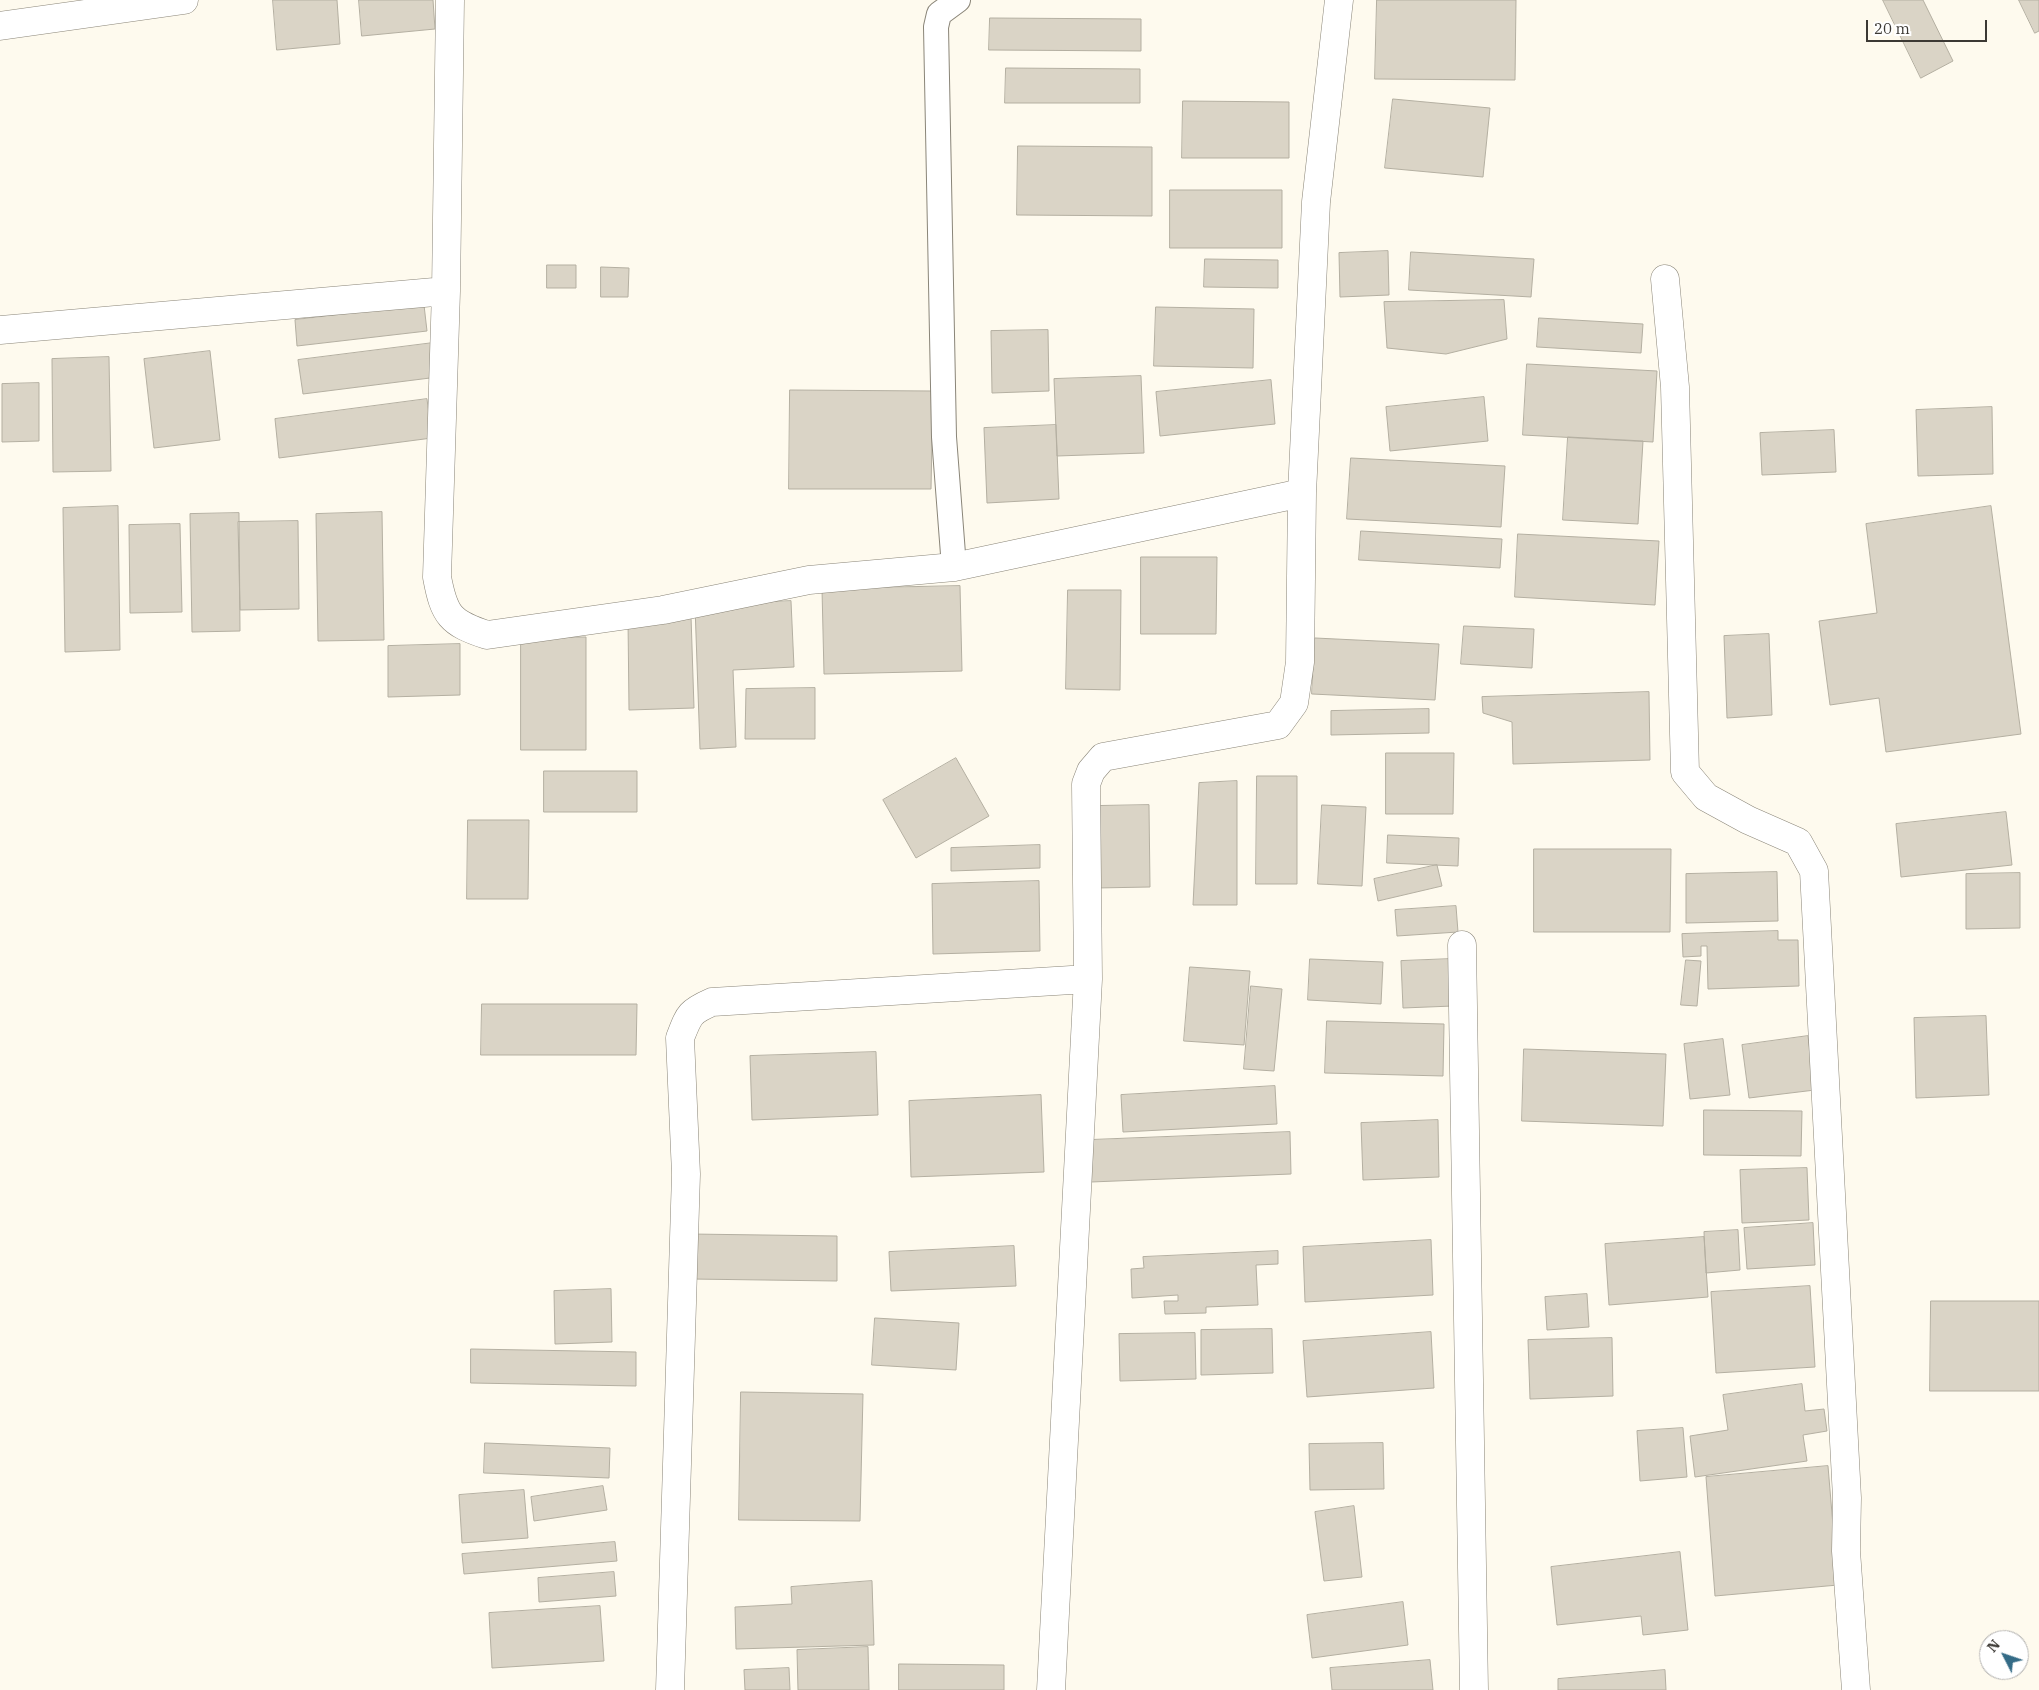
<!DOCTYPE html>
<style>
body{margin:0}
#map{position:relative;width:2039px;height:1690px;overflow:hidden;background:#fefaee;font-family:"IBM Plex Serif",serif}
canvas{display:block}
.north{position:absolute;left:1979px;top:1630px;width:50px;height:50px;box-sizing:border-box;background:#fff;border:1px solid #b1b0ae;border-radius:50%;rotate:311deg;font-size:14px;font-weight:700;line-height:20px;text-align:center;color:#3c3934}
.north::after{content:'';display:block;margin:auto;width:18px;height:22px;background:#346b86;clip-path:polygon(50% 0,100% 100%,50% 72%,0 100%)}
.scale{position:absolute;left:1866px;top:20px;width:121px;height:22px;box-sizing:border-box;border:2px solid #3c3934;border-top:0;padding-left:6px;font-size:15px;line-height:18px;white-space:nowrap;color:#3c3934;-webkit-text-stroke:4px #fff;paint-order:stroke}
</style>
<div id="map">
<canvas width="2039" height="1690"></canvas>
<div class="north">N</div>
<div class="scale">20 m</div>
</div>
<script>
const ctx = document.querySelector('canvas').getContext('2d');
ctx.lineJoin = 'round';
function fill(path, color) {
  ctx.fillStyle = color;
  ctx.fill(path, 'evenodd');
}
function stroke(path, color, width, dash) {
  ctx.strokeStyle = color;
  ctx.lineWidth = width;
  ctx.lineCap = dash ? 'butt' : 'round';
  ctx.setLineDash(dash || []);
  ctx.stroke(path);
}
const building = new Path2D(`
 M273,0H337L340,44L277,50Z
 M359,0H433L435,29L362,36Z
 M1377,0H1516L1515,80L1375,79Z
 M1883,0H1923L1953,61L1921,78Z
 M2019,0H2039V31L2035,33Z
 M990,18L1141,19V51L989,50Z
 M1006,68L1140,69V103H1005Z
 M1393,99L1490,108L1483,177L1385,168Z
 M1183,101L1289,102V158H1182Z
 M1018,146L1152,147V216L1017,215Z
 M1170,190H1282V248H1170Z
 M1388,251L1389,295L1340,297L1339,253Z
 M1411,252L1534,259L1531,297L1409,290Z
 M1205,259L1278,260V288L1204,287Z
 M547,265H576V288H547Z
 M601,267L629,268L628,297H601Z
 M1504,300L1507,339L1446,354L1387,348L1384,302Z
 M424,305L427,331L297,346L295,320Z
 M1156,307L1254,309L1253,368L1154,366Z
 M1539,318L1643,324L1641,353L1537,347Z
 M1048,330L1049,391L992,393L991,331Z
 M433,343L438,377L303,394L298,360Z
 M210,351L220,440L154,448L144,359Z
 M109,357L111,471L53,472L52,359Z
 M1527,364L1657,371L1653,442L1523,435Z
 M1141,376L1144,453L1057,456L1054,379Z
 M1271,380L1275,424L1160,436L1156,392Z
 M39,383V441L2,442V384Z
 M790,390L933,391L931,489H789Z
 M1484,397L1488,441L1390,451L1386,407Z
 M427,399L432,438L279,458L275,419Z
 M1992,407L1993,474L1918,476L1916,410Z
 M1056,425L1059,499L987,503L984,428Z
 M1834,430L1836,472L1762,475L1760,433Z
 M1568,437L1643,441L1638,524L1563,520Z
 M1351,458L1505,466L1501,527L1347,519Z
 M118,506L120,650L65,652L63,508Z
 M1991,506L2021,734L1886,752L1879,698L1830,705L1819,621L1877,613L1866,524Z
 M382,512L384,640L318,641L316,514Z
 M239,513L240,631L192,632L190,514Z
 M298,521L299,609L240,610L238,522Z
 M180,524L182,612L130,613L129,525Z
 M1361,531L1502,539L1500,568L1359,560Z
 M1518,534L1659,541L1655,605L1515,597Z
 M1141,557H1217L1216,634H1141Z
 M960,586L962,671L824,674L822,589Z
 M1068,590H1121L1120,690L1066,689Z
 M791,601L794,667L733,670L736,747L700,749L695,606Z
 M691,616L694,708L629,710L628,618Z
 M1464,626L1534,629L1532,668L1461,664Z
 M1769,634L1772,715L1727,718L1724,636Z
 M521,637H586V750H521Z
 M1315,638L1439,644L1435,700L1312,694Z
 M460,644V695L388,697V646Z
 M815,688V739H745L746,689Z
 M1649,692L1650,760L1513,764L1512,722L1483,713L1482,697Z
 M1429,709V733L1331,735V711Z
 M1386,753H1454L1453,814H1386Z
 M956,758L989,816L916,858L883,800Z
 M544,771H637V812H544Z
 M1257,776H1297V884H1256Z
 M1237,781V905H1193L1199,783Z
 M1149,805L1150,887L1096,888V806Z
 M1322,805L1366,807L1362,886L1318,884Z
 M2006,812L2012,865L1901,877L1896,824Z
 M468,820H529L528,899H467Z
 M1388,835L1459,838L1458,866L1387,863Z
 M1040,845V868L951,871V848Z
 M1534,849H1671L1670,932H1534Z
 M1437,865L1442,886L1378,901L1374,879Z
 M1777,872L1778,921L1686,923V874Z
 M2020,873V928L1966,929V874Z
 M1039,881L1040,951L933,954L932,884Z
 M1456,906L1458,932L1397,936L1395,910Z
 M1778,931V940H1798L1799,986L1708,989L1707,946H1701V956L1683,957L1682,934Z
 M1310,959L1383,962L1381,1004L1308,1000Z
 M1451,959L1453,1006L1403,1008L1401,961Z
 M1686,960L1701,961L1697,1006L1681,1005Z
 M1190,967L1250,971L1244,1045L1184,1041Z
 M1251,986L1282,989L1274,1071L1244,1069Z
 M482,1004H637L636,1055H481Z
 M1986,1016L1989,1095L1916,1098L1914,1018Z
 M1327,1021L1444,1024L1443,1076L1325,1073Z
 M1808,1036L1815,1090L1749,1098L1742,1045Z
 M1723,1039L1730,1095L1690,1099L1684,1044Z
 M1524,1049L1666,1054L1663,1126L1522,1121Z
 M876,1052L878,1115L752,1120L750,1056Z
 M1275,1086L1277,1124L1123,1132L1121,1095Z
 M1041,1095L1044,1172L911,1177L909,1101Z
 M1704,1110L1802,1111L1801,1156L1704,1155Z
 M1438,1120L1439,1177L1363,1180L1361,1123Z
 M1290,1132L1291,1174L1091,1182L1090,1140Z
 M1807,1168L1809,1220L1742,1223L1740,1170Z
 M1813,1223L1815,1265L1747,1269L1744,1228Z
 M1738,1230L1740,1270L1706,1273L1704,1232Z
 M690,1234L837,1236V1281L690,1279Z
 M1704,1237L1708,1297L1609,1305L1605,1244Z
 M1431,1240L1433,1295L1305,1302L1303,1247Z
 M1014,1246L1016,1286L891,1291L889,1252Z
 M1278,1251V1264L1256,1265L1258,1305L1206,1307V1313L1165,1314L1164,1301H1178V1295L1132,1298L1131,1269L1144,1268L1143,1257Z
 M1810,1286L1815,1367L1716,1373L1711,1292Z
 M611,1289L612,1342L555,1344L554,1291Z
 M1587,1294L1589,1327L1547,1330L1545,1297Z
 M1931,1301H2039V1391H1930Z
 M875,1318L959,1323L956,1370L872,1365Z
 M1272,1329L1273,1373L1201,1375V1330Z
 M1431,1332L1434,1388L1307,1397L1303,1341Z
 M1195,1333L1196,1379L1120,1381L1119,1334Z
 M1612,1338L1613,1396L1530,1399L1528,1340Z
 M471,1349L636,1352V1386L471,1383Z
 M1802,1384L1805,1411L1824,1409L1827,1431L1803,1435L1807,1461L1695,1477L1690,1436L1728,1430L1723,1395Z
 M741,1392L863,1394L860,1521L739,1520Z
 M1683,1428L1687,1477L1640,1481L1637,1431Z
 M485,1443L610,1448L609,1478L484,1473Z
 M1383,1443L1384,1489L1310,1490L1309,1444Z
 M1828,1466L1838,1585L1715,1596L1706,1477Z
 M603,1486L607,1510L534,1521L531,1497Z
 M524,1490L528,1538L462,1543L459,1495Z
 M1354,1506L1362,1577L1324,1581L1315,1512Z
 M615,1542L617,1561L464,1574L462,1554Z
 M1680,1552L1688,1630L1643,1635L1641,1616L1557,1625L1551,1567Z
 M614,1572L616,1596L539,1602L538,1578Z
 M872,1581L874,1645L736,1649L735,1607L792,1604L791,1587Z
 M1403,1602L1408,1645L1312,1658L1307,1615Z
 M600,1606L604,1661L492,1668L489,1613Z
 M868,1647L869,1690H798L797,1650Z
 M1430,1660L1433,1690H1332L1330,1668Z
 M899,1664L1004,1665V1690H899Z
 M789,1668L790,1690H745L744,1670Z
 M1665,1670L1666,1690H1558V1679Z`);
fill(building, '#dad4c6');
stroke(building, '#b4afa1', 1);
const lane = new Path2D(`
 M954,567L944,437L936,27L939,14L958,0`);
const street = new Path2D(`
 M450,0L446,291L437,577C444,615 450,623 487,635L663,610L809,580L954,567L1302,493
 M0,26L184,0
 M1665,279L1675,387L1685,772L1706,797L1748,820L1798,842L1814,871L1847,1498L1846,1551L1856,1690
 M0,330L446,291
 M1462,945L1474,1690
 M670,1690L686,1174L680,1038C689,1015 689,1012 712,1002L1088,979L1086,784L1091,771L1103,757L1278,725L1294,703L1300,662L1302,493L1316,202L1339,0
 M1051,1690L1088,979`);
stroke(lane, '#8a8578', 26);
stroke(street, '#8a8578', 29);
stroke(lane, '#fff', 24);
stroke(street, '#fff', 28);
</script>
